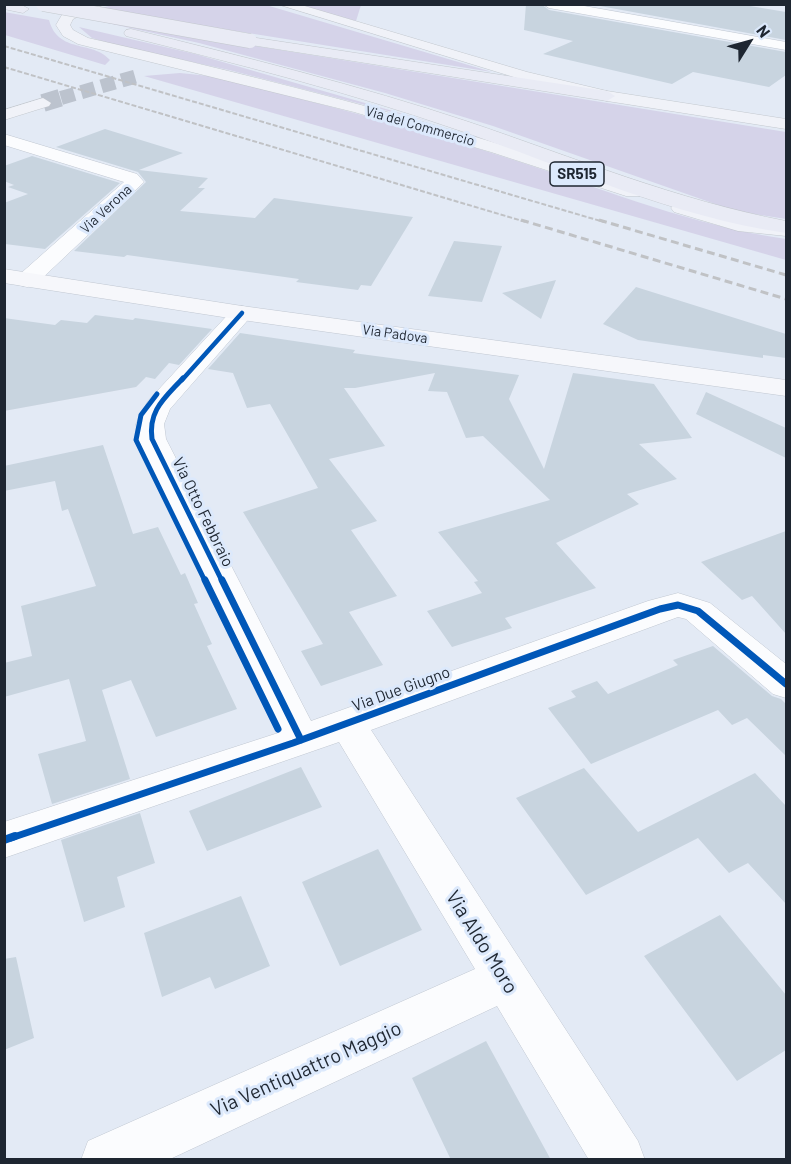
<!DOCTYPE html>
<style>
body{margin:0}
#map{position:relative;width:791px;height:1164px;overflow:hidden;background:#e3eaf5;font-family:Barlow,sans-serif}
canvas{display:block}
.frame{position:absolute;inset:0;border:6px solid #1e2631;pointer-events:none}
.north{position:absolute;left:719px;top:12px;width:60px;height:60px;-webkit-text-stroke:4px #dce9fc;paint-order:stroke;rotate:53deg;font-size:16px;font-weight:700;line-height:24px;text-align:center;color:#1e2631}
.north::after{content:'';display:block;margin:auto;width:21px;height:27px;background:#1e2631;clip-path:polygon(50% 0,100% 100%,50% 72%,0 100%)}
</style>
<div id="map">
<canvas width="791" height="1164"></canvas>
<div class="frame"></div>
<div class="north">N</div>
</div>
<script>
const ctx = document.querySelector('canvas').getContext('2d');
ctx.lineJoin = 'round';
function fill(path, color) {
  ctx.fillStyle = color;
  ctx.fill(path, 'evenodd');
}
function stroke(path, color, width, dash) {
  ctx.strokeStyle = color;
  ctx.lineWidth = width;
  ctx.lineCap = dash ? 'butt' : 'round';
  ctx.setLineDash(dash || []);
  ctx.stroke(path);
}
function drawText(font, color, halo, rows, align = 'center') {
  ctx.font = font + ' Barlow,sans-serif';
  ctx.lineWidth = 6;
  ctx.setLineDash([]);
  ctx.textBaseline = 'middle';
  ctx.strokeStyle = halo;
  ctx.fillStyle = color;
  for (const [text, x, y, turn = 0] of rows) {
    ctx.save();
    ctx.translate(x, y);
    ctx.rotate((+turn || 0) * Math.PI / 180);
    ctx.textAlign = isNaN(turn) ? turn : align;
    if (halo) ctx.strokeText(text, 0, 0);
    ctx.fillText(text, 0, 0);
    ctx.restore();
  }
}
fill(new Path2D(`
 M116,4L266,5L492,72L98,9Z
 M298,5H361L356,21Z
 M4,12L49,20C58,54 93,40 110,60L105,65L5,35Z
 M89,19L786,132V219L735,211L493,126L385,93L199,43Z
 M79,27L195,54L431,122L229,70L114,45L92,38Z
 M180,73L209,76C313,101 418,129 520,162C608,191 695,226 786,239V260L144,76Z`), '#d5d3e9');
fill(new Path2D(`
 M526,4H541L549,10L786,52V75L769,87L693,72L672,84L543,54L573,41L524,30Z
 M589,4H738L786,12V40Z
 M105,129L183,153L139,170L208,178L198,188H205L180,211L255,218L274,198L413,217L371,286L361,285L358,290L296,282L299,279L127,255L124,257L74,251L146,182L138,172L56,147Z
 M32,156L120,183L45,249L5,244L4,203L28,194L8,187L14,185L4,181V166Z
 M454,241L502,246L482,302L428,296Z
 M556,280L541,319L502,293Z
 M636,287L786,334V358L763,355V358L638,340L603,324Z
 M95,315L133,320L135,318L212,329L179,365L169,363L155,379L146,377L136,387L4,411V318L55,325L61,320L87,323Z
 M240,333L355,350L353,353L519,375L509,399L544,469L573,373L654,384L692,438L639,444L677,479L627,494L639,504L556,543L596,588L505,618L512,628L452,647L427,611L482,593L474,582L478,581L438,532L550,500L483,436L466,438L447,392L428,391L435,373L355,388H344L385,446L329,459L377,521L351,530L397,596L349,612L383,665L321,686L301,651L323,644L243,512L318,488L270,404L247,408L233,373L208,369Z
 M706,392L786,428V458L696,414Z
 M103,445L133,534L158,527L181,575L185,573L198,603L194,604L212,644L207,646L237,709L156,737L131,680L102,690L130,779L52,804L38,754L86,741L69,679L4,697V663L32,656L21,606L96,586L68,509L62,511L55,481L4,491V466Z
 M786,531V634L752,596L742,600L701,562Z
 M713,646L772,696L781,699L786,704V756L747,718L732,725L718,710L591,764L548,708L576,697L571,691L597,681L608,694L678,665L673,660Z
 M301,767L322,807L207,851L189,811Z
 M584,768L638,832L755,773L786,806V904L748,863L729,873L698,838L586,895L516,798Z
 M140,813L155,863L117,877L125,907L84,922L61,840Z
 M378,849L422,930L340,966L302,882Z
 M241,896L270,966L215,989L210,977L162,997L144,933Z
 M720,915L786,995V1050L737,1081L644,956Z
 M16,957L34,1038L4,1050V959Z
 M486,1041L551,1160H451L412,1078Z`), '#c8d4df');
stroke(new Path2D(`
 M61,98L141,75`), '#bcc3ce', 14, [14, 7]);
stroke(new Path2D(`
 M43,103L66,96`), '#bcc3ce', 18, [18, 9]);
const street = new Path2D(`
 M543,4H573L786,42V50L549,8Z
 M4,134L137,174L144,182L35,285L27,287L19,285L16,280L19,275L124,182L4,145Z
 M242,306L250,308L254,313L170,409L164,424L166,439L311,721L648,601L678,593L710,603L786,664V698L773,694L686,619L678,617L371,730L638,1141L645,1160H589L497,1006L168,1160H81L88,1141L475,969L339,742L4,858V822L278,733L138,439L136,424L148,401L234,308Z`);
const secondary = new Path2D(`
 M4,269L242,306L786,380V396L242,320L4,283Z`);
const primary = new Path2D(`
 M86,4H105L73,19L70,25L73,30L88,38C274,80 458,128 640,188L643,192L640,196H626L491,152L354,112L78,44L63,36L56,25L63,13Z
 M277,4H298L527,72L607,91L786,119V129L607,101L517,78Z
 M43,98L51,103L49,106L4,120V110Z
 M681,202L740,219L786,224V236L738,231L674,212L671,208L674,204Z`);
const highway = new Path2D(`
 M4,4H20L29,9L23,13L4,9Z
 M131,29C245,57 358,85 469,122C575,158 677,200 786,221V233C673,217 566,167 458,130C349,92 238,64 126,36L124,33L126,30Z
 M250,37L607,91L615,96L607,101L245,44L243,41Z`);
stroke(street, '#c0c7d1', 1);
stroke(secondary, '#c0c7d1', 1);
stroke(primary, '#c3c8ce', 1);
stroke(highway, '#c3c8ce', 1);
fill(street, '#fbfcfe');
fill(secondary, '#f6f7fb');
fill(primary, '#f0f2f8');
fill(highway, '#e9ebf5');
stroke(new Path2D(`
 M4,46L604,222
 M4,67L526,222`), '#c0c2c5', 2, [5, 2]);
stroke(new Path2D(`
 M521,220L786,299
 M599,220L786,275`), '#c0c2c5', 3, [8, 4.5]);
const highwayBridge = new Path2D(`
 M43,4L250,41`);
stroke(highwayBridge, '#c3c8ce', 15, []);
stroke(highwayBridge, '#e9ebf5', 14);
stroke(new Path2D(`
 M182,380L242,313`), '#0057b8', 4.5);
stroke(new Path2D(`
 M183,378C165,398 148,410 152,439L222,581
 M157,394L141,415L136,440L205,581`), '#0057b8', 5);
stroke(new Path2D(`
 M205,580L278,729
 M222,580L301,740
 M11,838L293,743L660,609L678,605L698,611L786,684`), '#0057b8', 7);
stroke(new Path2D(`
 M4,840L15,836`), '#0057b8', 8);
drawText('14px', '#1e2631', '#dce9fc', [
 ["Via del Commercio",420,126,16],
 ["Via Verona",106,209,-43],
 ["Via Padova",395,334,8]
]);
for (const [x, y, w] of [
 [577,174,54]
]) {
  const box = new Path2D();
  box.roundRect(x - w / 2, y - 12, w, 24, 4.5);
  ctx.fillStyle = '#dce9fc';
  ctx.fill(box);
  stroke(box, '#1e2631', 1.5);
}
drawText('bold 15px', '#1e2631', null, [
 ["SR515",577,174]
]);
drawText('16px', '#1e2631', '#dce9fc', [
 ["Via Otto Febbraio",203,512,64],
 ["Via Due Giugno",401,689,-20]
]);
drawText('20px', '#1e2631', '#dce9fc', [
 ["Via Aldo Moro",482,942,58],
 ["Via Ventiquattro Maggio",306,1069,-24]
]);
</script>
